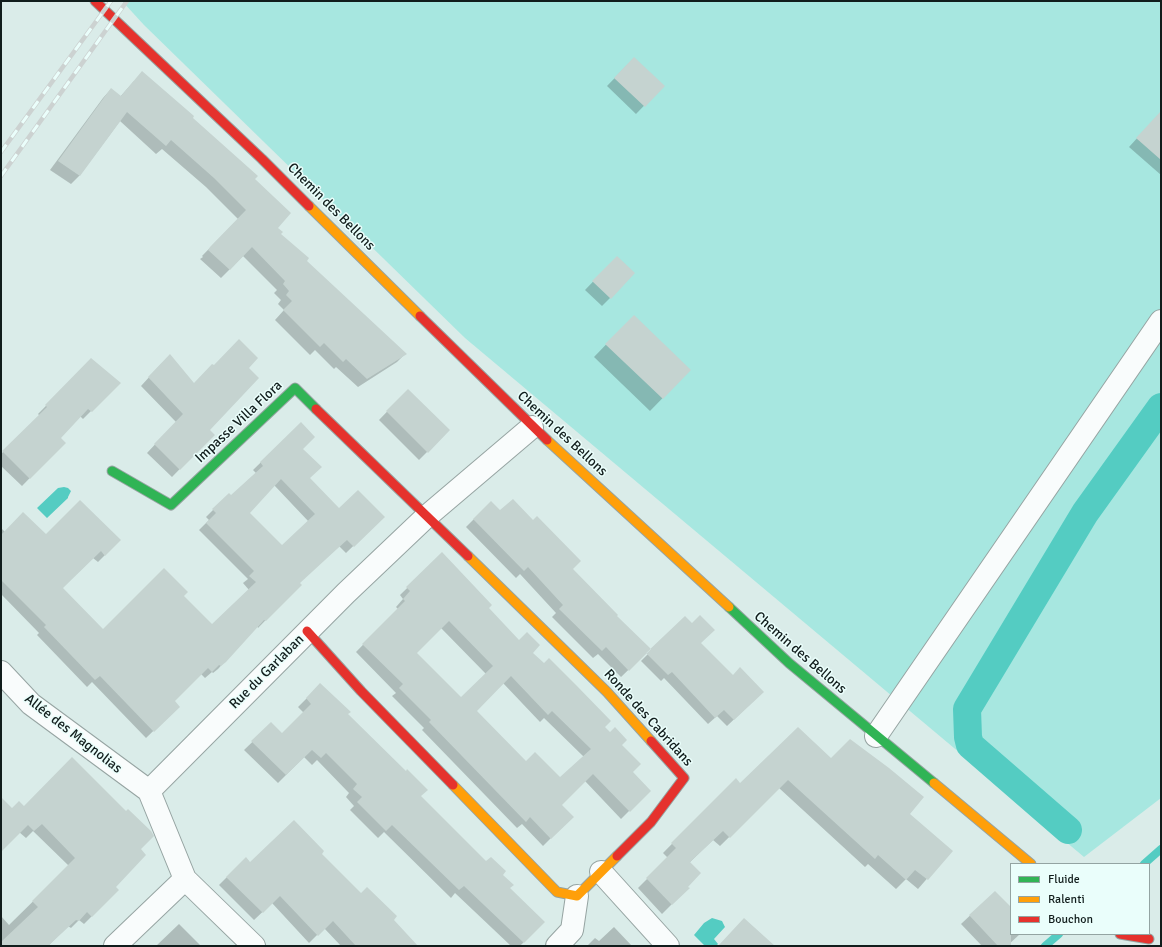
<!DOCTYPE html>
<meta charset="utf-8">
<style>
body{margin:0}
#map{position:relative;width:1162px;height:947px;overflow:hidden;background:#daece9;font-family:Signika,sans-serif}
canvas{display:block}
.frame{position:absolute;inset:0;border:2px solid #111d1c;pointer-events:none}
.legend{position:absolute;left:1010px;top:863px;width:140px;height:72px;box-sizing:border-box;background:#eafefb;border:1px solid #93a4a2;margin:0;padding:5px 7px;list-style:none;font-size:12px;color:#111d1c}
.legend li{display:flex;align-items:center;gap:8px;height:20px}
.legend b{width:20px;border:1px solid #93a4a2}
</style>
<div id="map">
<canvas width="1162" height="947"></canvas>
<div class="frame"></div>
<ul class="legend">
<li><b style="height:5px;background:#30b455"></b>Fluide</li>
<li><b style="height:5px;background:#ff9f0a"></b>Ralenti</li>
<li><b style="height:5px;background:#e5322d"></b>Bouchon</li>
</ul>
</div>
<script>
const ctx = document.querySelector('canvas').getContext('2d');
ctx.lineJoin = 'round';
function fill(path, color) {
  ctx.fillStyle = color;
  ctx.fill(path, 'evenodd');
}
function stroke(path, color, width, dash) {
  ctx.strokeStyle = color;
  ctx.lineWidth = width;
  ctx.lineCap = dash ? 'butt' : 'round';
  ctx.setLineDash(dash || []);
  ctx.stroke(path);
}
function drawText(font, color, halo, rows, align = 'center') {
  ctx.font = font + ' Signika,sans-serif';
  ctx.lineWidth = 3;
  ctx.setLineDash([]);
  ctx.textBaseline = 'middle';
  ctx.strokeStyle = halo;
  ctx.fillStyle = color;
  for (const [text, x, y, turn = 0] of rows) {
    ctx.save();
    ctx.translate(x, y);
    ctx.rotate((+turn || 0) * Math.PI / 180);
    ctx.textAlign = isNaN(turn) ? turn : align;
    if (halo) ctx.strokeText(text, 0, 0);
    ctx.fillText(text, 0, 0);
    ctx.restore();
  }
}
fill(new Path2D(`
 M122,1H1161V798L1084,857L465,338L144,25Z`), '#a7e7e0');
fill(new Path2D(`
 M64,487L68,488L71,491L68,497V498L47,518L37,508L58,488Z
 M712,918L722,921L725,927L714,939L718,944L716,946H705L694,935L704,923Z`), '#54ccc2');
fill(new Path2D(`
 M634,58L663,86L636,114L607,86Z
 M134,81L192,118L254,179L280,234L305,261L405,354L397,362L358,387L336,367L334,369L315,350L310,355L275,320L284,310L278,304L281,300L274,293L277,290L243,256L221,278L200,259L203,257L202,256L238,219L206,187L162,149L156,154L120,121L80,175L71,184L50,170L103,98L111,89L120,97Z
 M1161,112V175L1129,147Z
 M609,265L610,298L602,306L585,290Z
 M622,328L690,370L650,411L594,357Z
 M91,360L119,383L83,419L80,416L60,438L64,443L22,486L1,466V454L40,416L38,414Z
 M162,363L194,384L247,368L208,430L213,435L172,477L147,453L176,422L141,386Z
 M408,390L449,430L419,460L379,420Z
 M301,423L302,449L309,478L339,509L383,517L346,553L339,546L298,584L300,585L258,628L257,626L218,669L213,673L212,672L205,678L201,674L173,701L178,707L146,738L92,682L87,687L37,635L39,633L1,594V528L5,532L120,540L98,562L93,558L62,588L103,631L183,596L212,626L249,590L243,583L248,579L199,530L209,520L206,517L229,494L231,496L256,473L253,470ZM274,485L309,522L282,547L249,513Z
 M491,502L500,511L572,569L615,616L650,649L621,677L598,654L593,658L552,617L556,613L520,574L516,578L466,527Z
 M442,554L487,608L621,745L632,772L649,791L621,819L585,781L560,805L572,817L543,846L522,824L517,828L422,730L424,728L392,696L396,693L356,652L398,609L396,607L403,599L400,595ZM441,628L486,674L461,698L416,653ZM503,683L540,722L544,718L584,757L560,778L526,762L476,711Z
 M685,617L700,643L733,676L763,692L727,726L717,716L708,724L664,678L661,681L641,661Z
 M313,692L347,714L420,796L486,863L502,875L509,888L543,922L520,946H511L455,893L451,898L384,832L378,838L350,810L354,806L346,797L349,793L317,760L312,765L304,757L278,783L244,750L271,724L282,735L304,713L298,707Z
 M831,760L909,814L951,851L918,889L906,879L896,889L868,864L865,867L779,788L720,846L713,840L689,863L686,887L688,888L662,914L638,888L668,858L663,853L725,790L740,784Z
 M1,807L12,809L24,807L140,849L114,887L118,890L84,924L79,920L71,928L68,926L48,946H1V916L9,925L69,866L33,831L26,838L19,832L1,851Z
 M320,854L361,894L392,920L417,946H341L324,928L309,943L272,903L254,920L219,885L246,858L250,863Z
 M995,892L1011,909V934H1020L1007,946H982L961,924Z
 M179,924L201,946H156Z
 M614,927L632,946H587L595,938L599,941Z`), '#0003');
stroke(new Path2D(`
 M1144,864L1161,849
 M1045,946L1059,934`), '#54ccc2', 8);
stroke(new Path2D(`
 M1068,830L970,745L968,737L967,709L1085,513L1161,407`), '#54ccc2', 28);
fill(new Path2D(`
 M634,57L665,86L645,107L614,78Z
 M142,71L194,116L193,118L258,176L255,179L291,213L278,228L283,232L281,234L309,258L307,261L407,354L367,379L346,359L343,362L324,343L320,347L283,310L292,301L286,295L289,291L283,284L285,281L252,247L230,270L208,250L210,247L246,210L214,178L171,140L166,146L127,112L80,176L58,161L111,88L121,96Z
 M1161,111V160L1136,138Z
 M617,256L635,273L611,299L592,281Z
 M634,315L691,370L663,399L605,344Z
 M239,339L258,358L249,368L259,378L210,430L215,435L180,470L154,444L183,414L148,377L170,354L194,383L212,364L214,365Z
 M91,358L121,383L92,412L88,409L61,438L66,443L30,479L2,451L47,407L45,405Z
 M408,389L450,430L428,453L386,411Z
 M301,422L315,437L303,449L322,467L310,478L339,508L358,490L385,517L354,547L347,540L337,549L300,583L302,585L266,621L264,620L226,662L221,666L219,665L212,672L208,668L175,701L180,707L154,732L100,676L95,680L44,627L46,625L1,580V535L23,512L46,534L80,500L121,540L105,556L101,551L63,588L103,629L164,568L188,592L184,596L212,624L256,582L249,576L254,571L206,523L216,513L212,509L229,493L231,495L263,466L260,462ZM281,479L315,514L282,545L250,513Z
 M513,499L533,520L537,516L581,561L573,569L618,615L617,616L651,649L629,671L606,647L602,651L559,609L563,605L528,567L524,571L473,519L491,501L500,510Z
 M442,552L492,605L489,608L519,640L527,632L540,645L533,653L544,663L549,658L577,686L611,721L605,727L610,732L615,727L627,740L622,745L641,764L633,772L651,791L630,812L593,774L562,805L574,817L551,839L530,817L526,822L429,722L431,720L399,688L403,684L362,644L405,601L403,599L410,591L406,587ZM449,621L493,666L461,697L417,653ZM511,676L548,715L552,711L591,749L560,777L535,752L526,761L477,711Z
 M700,615L715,630L701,643L733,675L740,667L764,692L734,720L724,710L715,718L672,672L668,675L646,653L685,616L692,623Z
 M320,683L351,712L348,714L406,771L407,769L428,790L421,796L486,861L491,857L506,871L503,875L514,885L510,888L545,922L524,943L464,886L459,890L392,825L386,831L357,802L362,797L353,789L357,784L326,753L321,758L312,750L286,775L251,741L271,722L282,733L311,704L306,698Z
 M798,727L831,758L850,739L889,768L924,797L910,814L953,851L928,880L915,870L906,880L878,855L875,859L788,780L730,838L723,831L690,862L701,873L688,887L690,888L672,905L646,878L676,848L671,843L736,778L740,783Z
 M72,757L126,811L128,809L151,831L154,836L141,849L146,855L116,887L119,890L92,917L87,912L79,921L76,920L48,946H1V942L38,907L32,901L75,858L42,824L34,831L28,825L1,852V797L12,808L19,801L24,806Z
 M294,820L324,851L322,854L361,893L367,887L397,916L394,920L418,946H356L333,921L318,936L280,896L263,913L226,877L246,857L250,862Z
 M995,891L1011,907V946H998L969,915Z
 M744,918L775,946H718Z`), '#c5d3d0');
const street = new Path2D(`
 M1,672L31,704L149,791
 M876,736L1161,321
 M601,872L668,946
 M185,879L254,946
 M115,946L185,879L149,791L346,593L426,517L532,427
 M557,946L572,930L577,896`);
const fast = new Path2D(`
 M112,471L171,505L295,388L316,409
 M729,607L789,663L934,783`);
const slow = new Path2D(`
 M309,206L420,316
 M547,440L729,607
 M468,556L607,692L651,741
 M934,783L1031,864
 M453,785L557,892L577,896L617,856`);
const jam = new Path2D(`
 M95,1L262,159L309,206
 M420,316L547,440
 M316,409L468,556
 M307,631L361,691L453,785
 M617,856L651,822L684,778L651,741
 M1120,934L1149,939`);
stroke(street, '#96a4a2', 24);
stroke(fast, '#96a4a2', 11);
stroke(slow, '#96a4a2', 11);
stroke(jam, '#96a4a2', 11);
stroke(street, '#f9fcfc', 22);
stroke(fast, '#30b455', 9);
stroke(slow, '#ff9f0a', 9);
stroke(jam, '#e5322d', 9);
const rail = new Path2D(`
 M1,152L111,1
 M1,176L127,1`);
stroke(rail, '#ccd2d1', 4.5);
stroke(rail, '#eafefb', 3, [9]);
drawText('14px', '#111d1c', '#eafefb', [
 ["Chemin des Bellons",331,207,45],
 ["Impasse Villa Flora",239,422,-43],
 ["Chemin des Bellons",562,434,43],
 ["Chemin des Bellons",800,653,41],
 ["Rue du Garlaban",267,672,-45],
 ["Ronde des Cabridans",648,718,48],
 ["Allée des Magnolias",73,734,38]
]);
</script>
